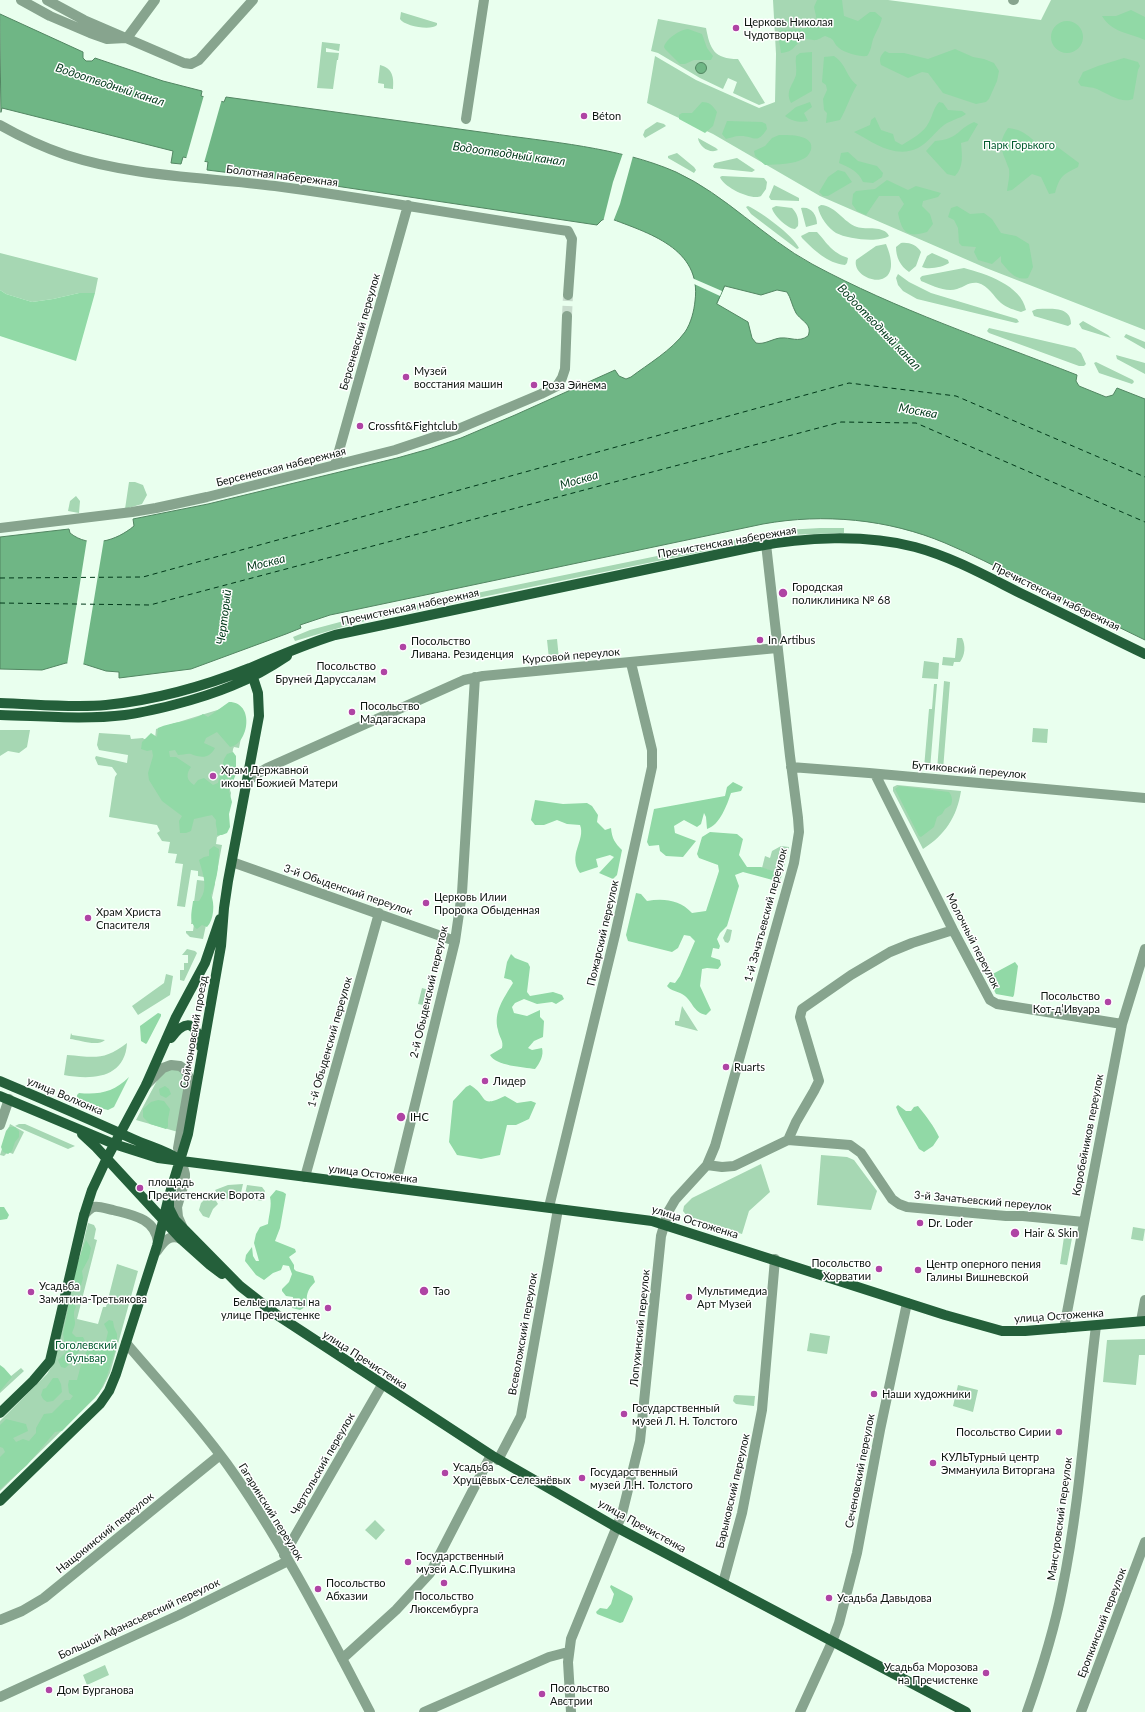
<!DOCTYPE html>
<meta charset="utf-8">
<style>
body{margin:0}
canvas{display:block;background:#e9ffee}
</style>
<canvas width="1145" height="1712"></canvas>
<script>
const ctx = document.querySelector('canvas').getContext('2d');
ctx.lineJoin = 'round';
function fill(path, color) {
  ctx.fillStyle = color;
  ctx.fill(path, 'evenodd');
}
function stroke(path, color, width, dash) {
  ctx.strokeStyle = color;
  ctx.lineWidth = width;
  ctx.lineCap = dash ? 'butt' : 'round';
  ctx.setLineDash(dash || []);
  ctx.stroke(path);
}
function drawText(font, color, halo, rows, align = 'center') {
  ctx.font = font + ' Lato,sans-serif';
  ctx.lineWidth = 3;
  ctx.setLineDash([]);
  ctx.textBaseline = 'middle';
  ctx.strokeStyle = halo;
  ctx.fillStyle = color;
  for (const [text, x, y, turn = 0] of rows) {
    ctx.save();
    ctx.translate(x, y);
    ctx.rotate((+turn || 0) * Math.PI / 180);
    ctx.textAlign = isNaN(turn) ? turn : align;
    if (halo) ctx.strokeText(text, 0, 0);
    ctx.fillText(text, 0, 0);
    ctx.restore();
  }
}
fill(new Path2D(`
 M773,0H888L1041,20L1051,0H1145V330L986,268L820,196L713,134L647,103L655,56L696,80L759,108L775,102L776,54Z
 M401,12L437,23V25C431,31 404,26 400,19Z
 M658,19L706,28C710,49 714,59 738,59L765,103L759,105L733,93L737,82L728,78L723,89L700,78L658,53L651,51Z
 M322,42L340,44L339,51L326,48V52L339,53L338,60H337L333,89L317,88Z
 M380,65C393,68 394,78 393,89L384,88V84L378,83Z
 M657,122L664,124L666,126L645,138L643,135L645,130Z
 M698,138L716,148L718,150C710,154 699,147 698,138Z
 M677,153L694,167L696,170L694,173L668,158V156Z
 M737,158L755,170L752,172L714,168L713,166L715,163Z
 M722,176L764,178L767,182L766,189L761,196C752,201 723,187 720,177Z
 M774,185L799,198V201L771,200L769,197Z
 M821,205C836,206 843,222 857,227C866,230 884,225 889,236C878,243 848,239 836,233C829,229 819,216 818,207Z
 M748,206C761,212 793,235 799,248L797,249L751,214L746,207Z
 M776,206L792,208C797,213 799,219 798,226L795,229C788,229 773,215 772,208Z
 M801,208C811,206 817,215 817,224L806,227Z
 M809,232H817C828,244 831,252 848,258L847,263L845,265C827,263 814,250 802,238L801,236Z
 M901,243C909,242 917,245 921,252L916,266L909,272C900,266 896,257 896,247Z
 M886,244C908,296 851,282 856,260L876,246Z
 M0,253L98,278L95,293H79L53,299L32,302L6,294L0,290Z
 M932,253L948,260L949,263C943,267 929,270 922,267L927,256Z
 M964,268C986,274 1021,285 1026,310L1021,312C1015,310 1007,308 1001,303C994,297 988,285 978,283C967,282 965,287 957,289C946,293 931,285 921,281L920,278L922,276Z
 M898,274L909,282L931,293L1017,319L1019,322L1016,323L917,299L903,291L898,285L896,278Z
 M1037,309C1051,309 1071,306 1071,324L1068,326L1034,316L1032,311Z
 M1083,321L1108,335L1111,338L1082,329L1079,324Z
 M989,328L1075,348L1081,353L1086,364L1084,366H1079L989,333L987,331Z
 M1126,334L1145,342V349L1124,337Z
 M1116,355L1145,363V374L1117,359Z
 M1096,362L1133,380L1134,382L1132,384L1099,373L1094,363Z
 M129,482H135L143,485L147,495L142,504L125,509Z
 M76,496L80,501L79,513L68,511L70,501Z
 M820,528H844V533L786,535L785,530Z
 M779,531V536L356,623L295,641L293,637L310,630L355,618Z
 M957,638H962C966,646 965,655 960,662H954L953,666L942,665L943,657L955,658Z
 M557,639L559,659H549L547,640Z
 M924,661L939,663L938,679L922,678Z
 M944,681L950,682L943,770H937Z
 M934,684H937L930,769L924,768L929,709H932Z
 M227,707L245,718L239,748L234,747L233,749L229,787L231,793L224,833L217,837L216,844L222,845L216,877L215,879L198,876V871L191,870L185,907L177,906L183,864L175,863L177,854L168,853L170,842L162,841L157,833L160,831L157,825L109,817L115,777L117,774L112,767L98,765L95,758L96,756L127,763L128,755L99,750L97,745L99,733L130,735L131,739L143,738L144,739H155L156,729Z
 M1033,728L1048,729L1047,743L1032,742Z
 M0,730H30L27,747L19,753L8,751L0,756Z
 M897,785L961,791C957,817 945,835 923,849L893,791V787Z
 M781,846L789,847L782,874L762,868L765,856L770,858L772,851Z
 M197,880L215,882V884L203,939L190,937L186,933V931H193L194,924H191Z
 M727,929L732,930L730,940L728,943L725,942L723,938Z
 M187,949L195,951L197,953L184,981L180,980V970H184V963H188V955H182Z
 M166,974L173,976L170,995L138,1015L132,1006L164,983Z
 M422,988L432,991L428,1006L418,1004Z
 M682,1006L698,1031L675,1025V1021H679Z
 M71,1033L72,1035L105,1040C97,1047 80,1040 70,1039Z
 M127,1043C125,1079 91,1080 64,1075L67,1055C94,1057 104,1061 127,1043Z
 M178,1069L187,1080L178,1132L136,1120L160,1075L165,1070Z
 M10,1124L24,1132L13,1154L8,1152L4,1156L0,1155Z
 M19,1124H25L75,1146L68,1149L15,1126Z
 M821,1155L847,1157L854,1160L877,1191L871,1210L817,1205Z
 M761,1164L770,1192L749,1211L742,1234L687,1216L683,1211L684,1206L692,1198Z
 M243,1184L240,1197H231L222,1201L215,1190L228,1185Z
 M247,1185L262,1187L265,1191L262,1201L244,1198Z
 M211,1193L218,1204L213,1209L209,1218L203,1216L199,1210L201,1203Z
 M88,1223L94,1225L96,1229L94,1239L97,1240L77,1319L98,1324L103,1307H106L117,1264L138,1271L110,1373L103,1387L95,1398L0,1491V1421L47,1374L54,1363Z
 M1133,1227L1145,1229L1143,1241L1131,1239Z
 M1064,1237L1072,1238L1067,1265L1060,1264Z
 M810,1333L830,1336L827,1354L807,1351Z
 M1145,1339V1355H1139L1136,1385L1103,1382L1107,1340Z
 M21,1368L24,1371L0,1393V1385Z
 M958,1385L978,1390L973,1412L953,1406Z
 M736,1395L755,1396L754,1406L736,1404L733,1401L734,1396Z
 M375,1520L385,1530L376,1540L365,1530Z
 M105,1665L109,1675L87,1685L83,1675Z`), '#a6d7b3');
fill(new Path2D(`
 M817,0H842L844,16L858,21L870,12H875L882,18C880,26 877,30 874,37C871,43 872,50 867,56C860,57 845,53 839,48C831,41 837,40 825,36C822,37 818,40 816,40C811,41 807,37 803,40C793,45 795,52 781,53L778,34L781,30C791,29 811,31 817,21L814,7Z
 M1131,10L1145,17V40C1129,33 1111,32 1102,16H1116Z
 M1051 37a16 16 0 1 1 32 0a16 16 0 1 1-32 0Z
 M688,29L702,34L707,48L713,56L711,60H694L685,64H680L665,49L664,47C666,39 679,30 688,29Z
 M955,49L973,57L984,59L994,63L999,71L997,81L989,99L986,102L976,104L943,93L928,73L922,72L908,78L881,65C879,59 880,56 885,51L889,53H904L928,59Z
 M812,52V91L791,103C785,91 793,85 796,75C797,69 795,62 796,56L800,53Z
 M834,56C847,65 846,77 857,85C850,96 847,108 840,120L826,123L827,113L824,110L823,99L827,90L826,85L822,82L824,57Z
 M1124,58L1138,62L1140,66L1138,70L1133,99C1122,104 1108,94 1097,89C1092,87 1086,87 1081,86L1078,82L1083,72L1098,66Z
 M702,102C710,102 713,106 717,112L713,126L705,133L679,119V115L682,113H692Z
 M810,102L812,107L804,113L808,121C801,123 791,121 785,116L796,107Z
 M939,102L943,103L948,110L962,111L966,114C959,119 951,120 944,125C935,132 928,143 918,148C895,159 874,143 854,132L870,125L871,120L875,117L881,130L893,134L895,141L902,145C911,139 924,133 929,122C933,115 933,109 939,102Z
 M727,121L762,122L766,124L767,129C756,146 754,135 739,136C735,136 730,138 726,139L722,134Z
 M974,122L978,124L968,141L961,143C962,155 964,167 955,176L947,174L926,151L935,141C959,139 956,130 974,122Z
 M1008,128C1018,129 1024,132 1032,139C1035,141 1035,144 1039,145C1044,147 1049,143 1055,145L1079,163L1078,167C1062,175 1060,176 1055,193L1049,194L1041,177L1032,174L1012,190L1007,191C1008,184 1010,175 1009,169C1003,152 996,145 1008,128Z
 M779,135C788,135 815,134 811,150C809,154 808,156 805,158C793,165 778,164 765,165L755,156L754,151L765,146L772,138Z
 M848,152L858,161L877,166L883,173L882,177L873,183L863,182C858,171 850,168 839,163L841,153Z
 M838,170L845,172L852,182L828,196H823L819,192L828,177Z
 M887,180L908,190L916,186L941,193L938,197L923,201L922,206L930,214L933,224L927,232C907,238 902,233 898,213L904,204L899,196H879L866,215L857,211L852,204L853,194L856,191L875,189Z
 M957,206L970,214L984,213L992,219L1001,233L1016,236L1029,244L1033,267L1028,278C1015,281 1009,271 1001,262V256L992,264L978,260L974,252L976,247L962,246L959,243L958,228L954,220L948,217L951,208Z
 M0,290L6,294L32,302L53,299L79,293H95L76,361L0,336Z
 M229,702C255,702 249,744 230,747L217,732L206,738L204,743L215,748C209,759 201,758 191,754C188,753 182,755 178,755L175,750L169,751L170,757H176L191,767C186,774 186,780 194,785L198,780L204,778L213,785L218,783L224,759L227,754L233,752L236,756V774L229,791L232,802L229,814L230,827L227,833L222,835H217C218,829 215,826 216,820L212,815L194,819L191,831L186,833H180L179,821L182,816L162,801L149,780L148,773L153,756L152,750L147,751L141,749L142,742L151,733L157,737L158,728C173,721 190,723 203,714L208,717Z
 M733,782L743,787L741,791L731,793C727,805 720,825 707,829L706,817L704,813L701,824L697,827L684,820L674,826L675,833L696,841L683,857L666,856L660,851L659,845L649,846L647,842L654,809L725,796L727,787Z
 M899,786L949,792C952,796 953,800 951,805L945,809L942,814L937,817L934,827L921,837L919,836L896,791L895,789Z
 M535,800L563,804L587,803L592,806L598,815L597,822L605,830L611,828C612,839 615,843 622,850L617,875L613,879L599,873L614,857L610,855L596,859L598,867L580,873C567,855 586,840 580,825L567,824L557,820L544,825H535L531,820Z
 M710,832L737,834L743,839L739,855L747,867H761L782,874L780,882L743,872L735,875L739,886L727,926L720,933L717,939L720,946L719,949L713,948L711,957L720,960L721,965L718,969L707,968L702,969L700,986L711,1010L706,1015C692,1012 693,1000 682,994C677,991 671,991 667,986L670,982L675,983L680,976L695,941L690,936L684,935L678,948L672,952L628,941L626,935L636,893L641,894L647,901C664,898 680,900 692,913L706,911L719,871L718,865L699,858L697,854L702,837Z
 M214,846L219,849C219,865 217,880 211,895C215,903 214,920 207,927L202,925L197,929C188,922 192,911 193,901H199C209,889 203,874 199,860L204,857L209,856V850Z
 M511,954L515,958L528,963L530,967L527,992L530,996L553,992L562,995L564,999L556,1004L552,1002L537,1004L524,999L515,1003L512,1007L514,1013L527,1016L540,1010V1017L544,1021L543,1037L534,1041L528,1048L532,1050L542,1048C544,1055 540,1063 535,1069C523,1067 496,1066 490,1055L502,1048C504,1041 499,1037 498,1030C493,1012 504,998 513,983L511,980L504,978L507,962Z
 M1015,962L1018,966L1014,995L1013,997L996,994L987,977Z
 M158,1013L161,1014V1016L147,1043L146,1044L141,1041L140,1026Z
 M129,1077L114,1107L108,1110L104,1109L77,1098V1095L79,1093C99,1095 114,1092 129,1077Z
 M470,1085C489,1096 478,1109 505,1096L517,1103L531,1101L536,1103L529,1119L516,1125H507L500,1155L481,1159L457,1155L449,1142L453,1101L466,1087Z
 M165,1086L169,1089L171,1094L166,1098L160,1095L159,1089Z
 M158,1100L164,1101L170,1109L168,1119V1127L166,1129L150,1124L143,1117V1109L151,1102Z
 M898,1105L906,1111H911L914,1107L918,1106C926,1116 934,1126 939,1137L933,1146L924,1152L919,1149L899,1114L896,1107Z
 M9,1127H15L19,1131V1137L15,1142L12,1151L8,1154L3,1152L1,1147L6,1131Z
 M276,1190L283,1192L286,1194L280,1228L275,1241L295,1249L296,1252L289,1257L294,1265V1269L296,1271L313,1276L315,1282C307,1290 306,1295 307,1306L300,1310L292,1308L293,1297L286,1296L282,1291V1289L289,1282L292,1274L289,1266L283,1265L281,1270L273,1273L264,1280L256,1275L245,1261L246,1255L252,1247L253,1256L256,1261H259L254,1243L256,1234L260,1227L268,1224C269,1214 272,1206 270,1197Z
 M0,1207H4L9,1215L7,1219L0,1220Z
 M86,1240L91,1248L89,1258L82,1271L83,1278L81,1285L78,1289L72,1286L77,1264Z
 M72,1301L76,1307C72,1313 75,1317 75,1323C75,1326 73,1330 72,1333L76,1337H83L85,1341L80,1345L77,1358L65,1368L61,1367L58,1360L66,1352L63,1334L69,1303Z
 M109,1320L113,1321L114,1327L117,1334V1344L107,1376L99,1393L62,1431L55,1432L27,1465L0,1489V1457L5,1452L3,1448L0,1447V1425L6,1419L26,1424L28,1431L13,1438L16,1442L23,1439L29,1441L36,1433V1428L44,1414L52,1413L65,1400H70L73,1396L69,1393L68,1385L69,1380H77L83,1357L93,1342L105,1345L108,1332L104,1324Z
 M0,1365L4,1368L12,1377L0,1391Z
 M53,1378H58L61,1384L62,1392L53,1401L47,1402L43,1399L41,1395L43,1389L46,1388Z
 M611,1585L632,1596L633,1599L623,1622L620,1623L597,1614L596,1612L600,1608L607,1609L611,1604L614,1594L610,1587Z`), '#91d9a6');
const water = new Path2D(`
 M0,14L83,52V58L86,61H92L95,58L163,81L202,91L201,96L224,102L226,97C313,109 401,121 488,133C549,142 619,147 676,172C726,195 764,238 812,264C897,310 988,340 1077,375L1076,381L1079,386L1106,397L1113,395L1117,388L1145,399V640C1104,620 1063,600 1022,580C997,567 971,554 945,543C888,519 824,513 763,524L330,615L300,625L301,628L286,634L191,669L119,678V672L106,671L84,664L66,663L42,670L0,669V537L69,529L70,533C90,549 116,541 134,526L133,519L208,504L397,458L429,449L461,438L515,415L615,370L619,376L626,379L631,377C648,364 671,351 685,332C691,323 694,311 695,301C702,248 648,233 609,218L602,220L597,225L329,185L207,170L208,162L183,157L181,164L171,163L173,151L2,108L1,112ZM725,286L761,295L777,290L787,292C791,298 792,306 796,313C801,321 813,324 808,336C798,343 791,337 780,338C772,339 764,345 756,343L752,338L748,322L717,304Z
 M695.5 68a5.5 5.5 0 1 1 11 0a5.5 5.5 0 1 1-11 0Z`);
fill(water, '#6fb685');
stroke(water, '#528662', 1);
fill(new Path2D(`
 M204,95L222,99L204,163L186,159Z
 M623,153L633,156L620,204L613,222L609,220L603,222L613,182Z
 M692,278L722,291L720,296L694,284Z
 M87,539H104L83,666L67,665Z`), '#e9ffee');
stroke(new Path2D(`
 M0,578L143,577L849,383L956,396L1145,477
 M0,603L150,605L841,422L916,423L1145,522`), '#003819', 1, [5, 4]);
stroke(new Path2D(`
 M567,316L568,295`), '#c8dccd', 10, [10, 5]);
stroke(new Path2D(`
 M21,0L50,16L90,33L107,39L126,38
 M47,0L84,20L184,63L191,64L199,60L253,0
 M1013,0H1014
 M127,38L155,0
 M466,119L484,0
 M0,125C21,137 43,147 66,155C134,177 205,177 275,186C373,199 470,217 568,231L572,239L568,295
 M335,465L408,205
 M0,528L132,512L156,508L207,497L395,450L458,429L541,394L557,386L562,378L565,369L567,316
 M791,767L869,773L1145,798
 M875,774L953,930L990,1000L997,1004L1122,1024
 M247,782L255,775L267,768L464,680L483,676L777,648
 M232,862L455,941
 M146,1085L163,1068L171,1065L180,1066L184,1069L190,1079L178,1148L185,1174V1180L177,1207L178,1217L182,1226
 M0,1125L9,1099
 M788,1140L850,1145L861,1153L892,1199L899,1204L907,1207L1006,1216H1023L1084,1222
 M707,1165L722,1167L734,1166L788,1140L796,1122L814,1091L819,1081L800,1017L802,1009L851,975L890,952L912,943L953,930
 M305,1177L379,913
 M393,1188L398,1174L455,941L462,893L475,677
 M549,1207L615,935L652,767V750L631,663
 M84,1215C87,1212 90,1208 94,1207C100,1206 107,1209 113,1210C132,1215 155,1218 158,1242
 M157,1251C163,1242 170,1233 181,1239
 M1141,1321L1145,1300
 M1064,1328L1122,1024L1145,949
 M126,1343C160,1383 196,1421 227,1464C282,1541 326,1628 370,1712
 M498,1460L521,1416L558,1209
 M284,1555L382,1385
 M723,1583L742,1513L762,1410L775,1259
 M0,1620L22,1611L44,1598L220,1455
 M342,1659L396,1610L430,1573L491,1455
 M0,1697L179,1615L288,1561
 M424,1712L549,1657L568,1652
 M571,1712L568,1662L571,1639L622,1514L640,1441L661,1236L668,1212L675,1200L707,1165L715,1146L794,863L799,832L798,818L790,756L766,544
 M800,1712L832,1642L839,1623L857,1553L880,1430L907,1303
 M1027,1712C1041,1672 1054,1631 1062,1590C1080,1503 1085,1414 1096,1326
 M1081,1712L1145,1542`), '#87a48e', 10);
stroke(new Path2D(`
 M0,703C35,704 71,708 106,705C155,700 205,686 250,668C278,656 306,644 335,635L753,547C804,537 865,534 915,547C952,557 986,576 1020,593C1062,613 1103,634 1145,654
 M0,715C41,716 84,720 125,715C141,713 157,709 173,705C216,694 250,681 287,656
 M171,1038C187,1017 197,1023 201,1047
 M0,1081C45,1100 89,1119 133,1139C150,1147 163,1149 180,1160
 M0,1096L114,1144L158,1158L652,1221L945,1315L1002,1331H1025L1145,1321
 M82,1134L96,1147L181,1239L210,1265L222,1274
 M169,1196V1208L175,1220L240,1286L277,1315L491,1455L616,1527L966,1712
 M0,1413L33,1381L50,1361L84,1215L92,1190L107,1158L146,1085L176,1017L205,963L220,919
 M0,1501L100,1404L109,1391L116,1374L157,1246L169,1196L188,1134L221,946L224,908L228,881L259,716L258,693L250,668`), '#245f3a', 10);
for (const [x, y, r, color] of [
 [736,28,4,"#af44a4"],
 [584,116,4,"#af44a4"],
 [406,377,4,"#af44a4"],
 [534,385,4,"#af44a4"],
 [360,426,4,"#af44a4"],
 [783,593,5,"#af44a4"],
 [760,640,4,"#af44a4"],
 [403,647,4,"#af44a4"],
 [384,672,4,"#af44a4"],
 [352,712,4,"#af44a4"],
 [213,776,4,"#af44a4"],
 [426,903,4,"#af44a4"],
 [88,918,4,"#af44a4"],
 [1108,1002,4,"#af44a4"],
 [726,1067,4,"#af44a4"],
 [485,1081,4,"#af44a4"],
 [401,1117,5,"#af44a4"],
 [140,1188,4,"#af44a4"],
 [920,1223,4,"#af44a4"],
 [1015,1233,5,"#af44a4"],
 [879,1269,4,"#af44a4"],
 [918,1270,4,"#af44a4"],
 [424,1291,5,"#af44a4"],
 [31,1292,4,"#af44a4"],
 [689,1297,4,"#af44a4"],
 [328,1308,4,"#af44a4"],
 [874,1394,4,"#af44a4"],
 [624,1414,4,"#af44a4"],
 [1059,1432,4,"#af44a4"],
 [933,1463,4,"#af44a4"],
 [445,1473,4,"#af44a4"],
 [582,1478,4,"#af44a4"],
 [408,1562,4,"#af44a4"],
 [444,1583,4,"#af44a4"],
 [318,1589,4,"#af44a4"],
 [829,1598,4,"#af44a4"],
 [986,1673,4,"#af44a4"],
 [49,1690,4,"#af44a4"],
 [542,1694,4,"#af44a4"]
]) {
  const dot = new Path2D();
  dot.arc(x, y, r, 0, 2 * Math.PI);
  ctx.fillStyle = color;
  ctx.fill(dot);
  stroke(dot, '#fff', 1.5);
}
drawText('11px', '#0d1610', '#fff', [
 ["Церковь Николая",744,22],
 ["Чудотворца",744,35],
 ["Béton",592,116],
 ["Музей",414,371],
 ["восстания машин",414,384],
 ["Роза Эйнема",542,385],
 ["Crossfit&Fightclub",368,426],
 ["Городская",792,587],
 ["поликлиника № 68",792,600],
 ["In Artibus",768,640],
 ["Посольство",411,641],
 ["Ливана. Резиденция",411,654],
 ["Посольство",376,666,"right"],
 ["Бруней Даруссалам",376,679,"right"],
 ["Посольство",360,706],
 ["Мадагаскара",360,719],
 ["Храм Державной",221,770],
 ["иконы Божией Матери",221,783],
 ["Церковь Илии",434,897],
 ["Пророка Обыденная",434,910],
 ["Храм Христа",96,912],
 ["Спасителя",96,925],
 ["Посольство",1100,996,"right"],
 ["Кот-д’Ивуара",1100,1009,"right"],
 ["Ruarts",734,1067],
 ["Лидер",493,1081],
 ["IHC",410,1117],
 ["площадь",148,1182],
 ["Пречистенские Ворота",148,1195],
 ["Dr. Loder",928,1223],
 ["Hair & Skin",1024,1233],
 ["Посольство",871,1263,"right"],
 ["Хорватии",871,1276,"right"],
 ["Центр оперного пения",926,1264],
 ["Галины Вишневской",926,1277],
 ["Усадьба",39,1286],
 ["Замятина-Третьякова",39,1299],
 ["Тао",433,1291],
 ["Мультимедиа",697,1291],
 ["Арт Музей",697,1304],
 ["Белые палаты на",320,1302,"right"],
 ["улице Пречистенке",320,1315,"right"],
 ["Наши художники",882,1394],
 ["Государственный",632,1408],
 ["музей Л. Н. Толстого",632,1421],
 ["Посольство Сирии",1051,1432,"right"],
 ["КУЛЬТурный центр",941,1457],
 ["Эммануила Виторгана",941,1470],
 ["Усадьба",453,1467],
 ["Хрущёвых-Селезнёвых",453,1480],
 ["Государственный",590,1472],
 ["музей Л.Н. Толстого",590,1485],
 ["Государственный",416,1556],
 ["музей А.С.Пушкина",416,1569],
 ["Посольство",326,1583],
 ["Абхазии",326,1596],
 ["Посольство",444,1596,"center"],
 ["Люксембурга",444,1609,"center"],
 ["Усадьба Давыдова",837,1598],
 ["Усадьба Морозова",978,1667,"right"],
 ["на Пречистенке",978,1680,"right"],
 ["Посольство",550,1688],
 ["Австрии",550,1701],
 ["Дом Бурганова",57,1690]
], 'left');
drawText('11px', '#025b2e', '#fff', [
 ["Парк Горького",1019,145],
 ["Гоголевский",86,1345],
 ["бульвар",86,1358]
]);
drawText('11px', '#0d1610', '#fff', [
 ["Болотная набережная",282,176,7],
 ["Берсеневский переулок",360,332,-74],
 ["Берсеневская набережная",281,467,-14],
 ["Пречистенская набережная",727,542,-10],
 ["Пречистенская набережная",1056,597,26],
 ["Пречистенская набережная",410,607,-12],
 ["Курсовой переулок",571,656,-5],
 ["Бутиковский переулок",969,770,5],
 ["3-й Обыденский переулок",348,890,19],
 ["1-й Зачатьевский переулок",766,915,-75],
 ["Пожарский переулок",603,933,-77],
 ["Молочный переулок",973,941,63],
 ["2-й Обыденский переулок",429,992,-77],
 ["Соймоновский проезд",194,1032,-80],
 ["1-й Обыденский переулок",330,1042,-74],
 ["улица Волхонка",65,1096,23],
 ["Коробейников переулок",1088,1135,-79],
 ["улица Остоженка",373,1174,7],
 ["3-й Зачатьевский переулок",983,1201,5],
 ["улица Остоженка",695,1222,17],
 ["улица Остоженка",1059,1316,-4],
 ["Лопухинский переулок",640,1328,-84],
 ["Всеволожский переулок",523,1334,-80],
 ["улица Пречистенка",365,1360,33],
 ["Чертольский переулок",323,1464,-60],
 ["Сеченовский переулок",860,1471,-79],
 ["Барыковский переулок",733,1491,-77],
 ["Гагаринский переулок",271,1512,58],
 ["Мансуровский переулок",1060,1519,-82],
 ["улица Пречистенка",642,1526,29],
 ["Нащокинский переулок",105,1533,-39],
 ["Большой Афанасьевский переулок",139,1619,-25],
 ["Еропкинский переулок",1102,1623,-69]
]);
drawText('italic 12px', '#003819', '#fff', [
 ["Водоотводный канал",110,85,18],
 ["Водоотводный канал",509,154,8],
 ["Водоотводный канал",879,327,46],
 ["Москва",918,411,10],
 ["Москва",579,480,-16],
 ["Москва",266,563,-14],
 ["Черторый",224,617,-83]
]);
</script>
